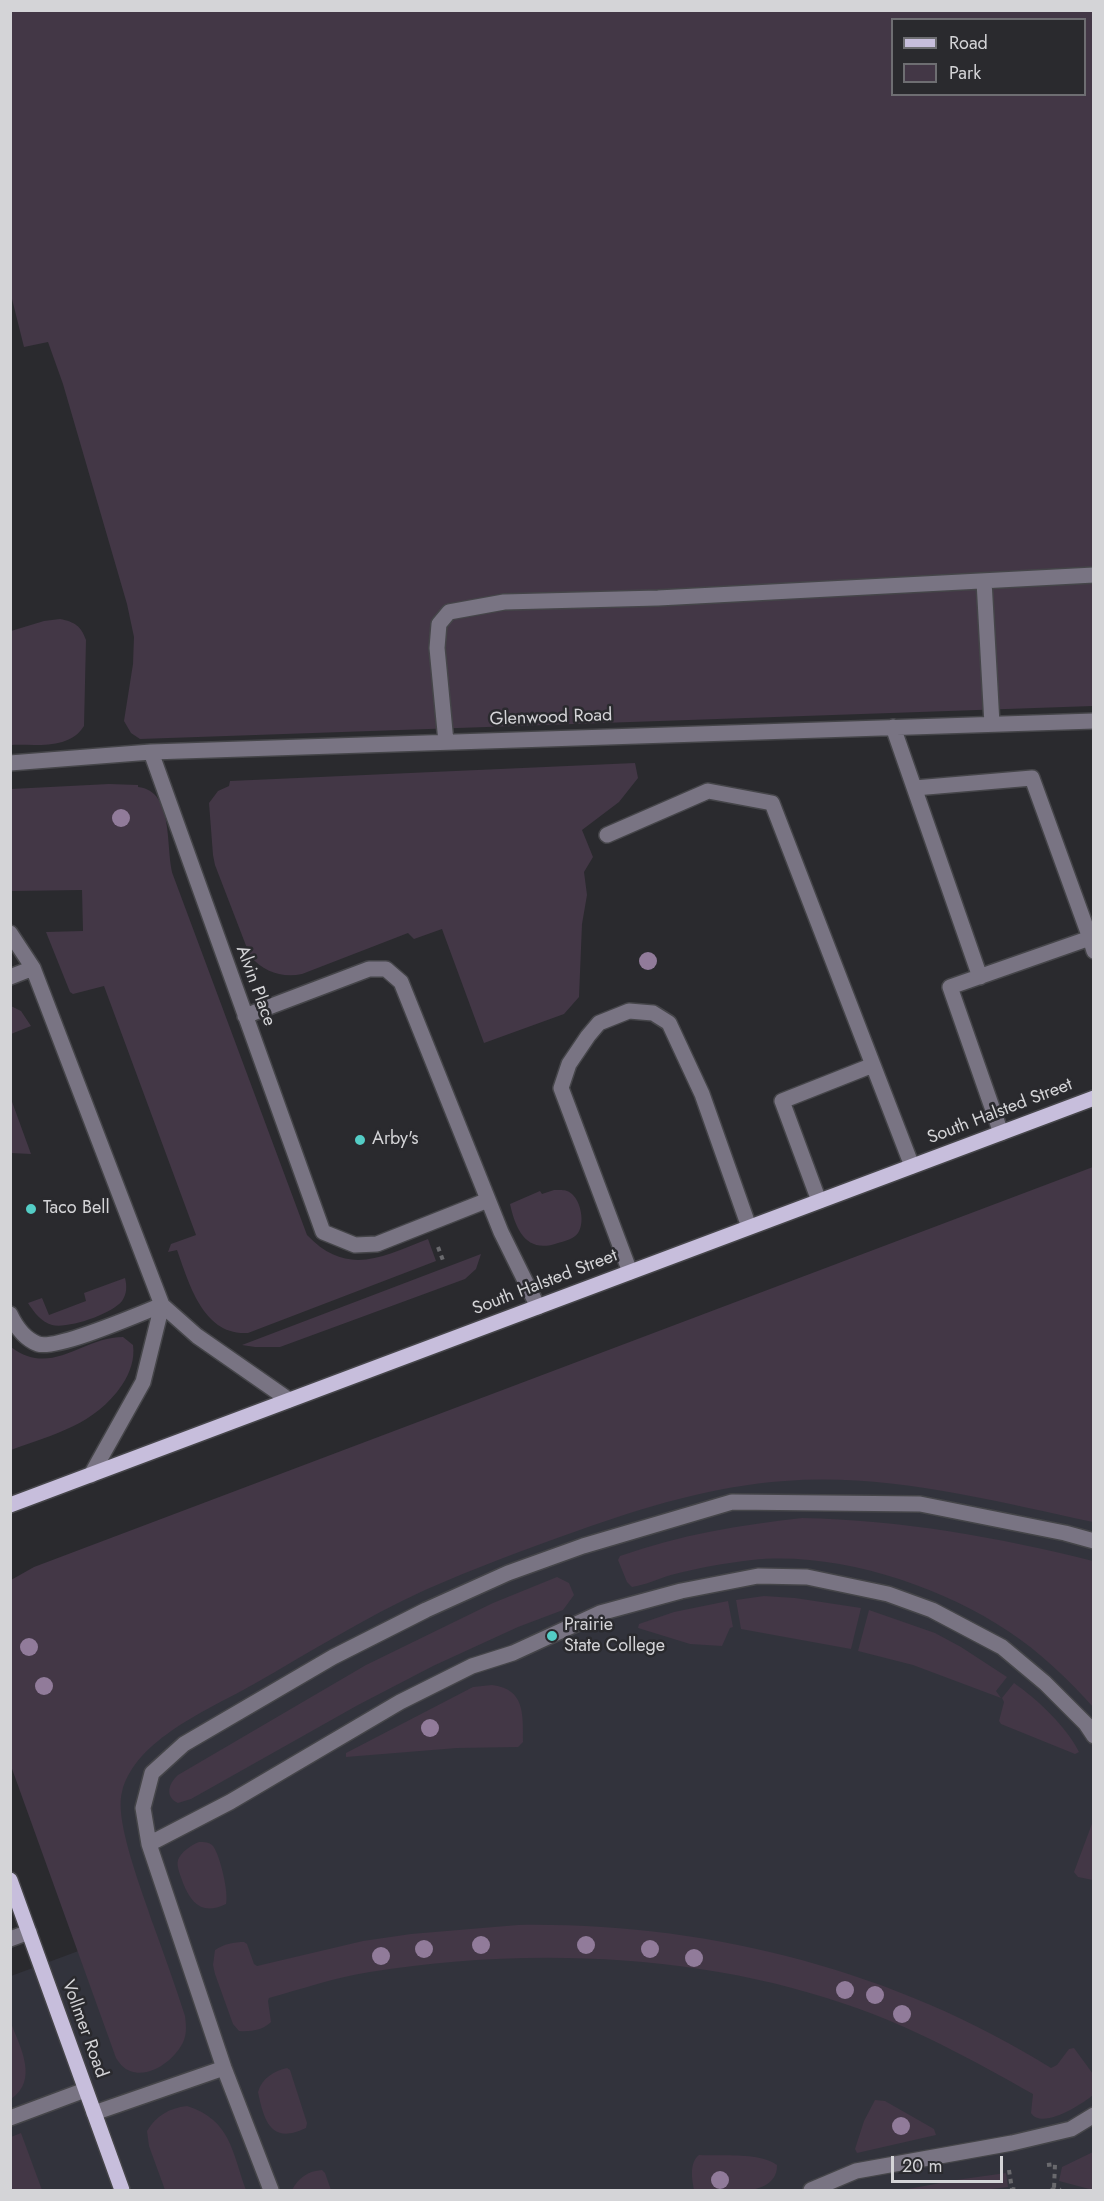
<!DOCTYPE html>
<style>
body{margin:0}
#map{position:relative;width:1104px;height:2201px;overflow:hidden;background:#2a2a2e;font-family:Jost,sans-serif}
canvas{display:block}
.frame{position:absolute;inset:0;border:12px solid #d4d4d7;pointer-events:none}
.legend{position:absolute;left:891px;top:18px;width:195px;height:78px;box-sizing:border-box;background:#2a2a2e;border:2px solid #6e6e72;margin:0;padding:8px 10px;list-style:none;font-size:18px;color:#d4d4d7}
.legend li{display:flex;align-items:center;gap:12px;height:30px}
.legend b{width:30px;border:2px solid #6e6e72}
.scale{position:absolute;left:891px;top:2156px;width:112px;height:27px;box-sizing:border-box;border:3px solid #d4d4d7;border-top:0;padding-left:8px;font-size:18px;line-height:21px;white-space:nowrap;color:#d4d4d7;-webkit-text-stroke:4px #2a2a2e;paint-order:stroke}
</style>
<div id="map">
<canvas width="1104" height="2201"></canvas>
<div class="frame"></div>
<ul class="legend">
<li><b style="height:8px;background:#c7bedc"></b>Road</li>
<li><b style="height:16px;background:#433746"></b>Park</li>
</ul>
<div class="scale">20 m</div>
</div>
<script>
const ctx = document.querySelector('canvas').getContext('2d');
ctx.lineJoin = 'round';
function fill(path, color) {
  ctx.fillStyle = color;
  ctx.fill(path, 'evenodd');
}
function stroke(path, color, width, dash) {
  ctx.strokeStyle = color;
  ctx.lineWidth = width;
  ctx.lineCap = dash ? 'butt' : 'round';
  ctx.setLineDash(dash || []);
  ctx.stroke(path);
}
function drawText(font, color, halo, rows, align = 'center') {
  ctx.font = font + ' Jost,sans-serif';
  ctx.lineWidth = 5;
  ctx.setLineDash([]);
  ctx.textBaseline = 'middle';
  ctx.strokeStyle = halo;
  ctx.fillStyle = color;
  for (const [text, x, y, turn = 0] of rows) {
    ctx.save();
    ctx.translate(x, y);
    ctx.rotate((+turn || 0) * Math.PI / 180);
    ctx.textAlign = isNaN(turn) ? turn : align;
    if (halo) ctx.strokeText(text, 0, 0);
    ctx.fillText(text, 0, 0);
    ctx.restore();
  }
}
fill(new Path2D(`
 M1093,1177V2190H11V1976L100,1943L11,1686Z`), '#32333c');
fill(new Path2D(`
 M10,11H1093V706L140,739L131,733L124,721L133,664L134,637L127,604L63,384L48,342L24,347L11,295ZM892,20H1084V94H892Z
 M60,619C75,622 81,626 86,640L84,726C69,750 37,744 11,745V631L44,621Z
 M635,763L638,778L619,802L582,830L593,857L584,872L587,895L582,924L579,997L564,1014L484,1043L442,929L414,939L408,933L302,974C282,978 264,972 250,956L215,865L213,855L209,803L218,791L229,786L230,781Z
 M109,784L138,785V787C175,791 165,848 173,875L307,1235C347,1277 382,1257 428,1239L436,1261L248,1333C203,1336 189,1283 177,1250L168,1252L171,1244L196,1235L104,986L73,994L70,992L46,932L83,931L82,890L11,891V789Z
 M11,1006L21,1011L31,1026L11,1034Z
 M11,1099L31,1154L11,1153Z
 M1093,1167V1522C992,1501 889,1473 785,1481C713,1486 644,1507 577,1531C526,1549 475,1568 425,1590C366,1617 310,1652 254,1684C210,1709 135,1739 122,1792C114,1821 143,1893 153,1924C164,1954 175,1985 185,2016C186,2024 187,2032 184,2040C177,2058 151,2079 130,2071C124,2069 120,2064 116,2058L11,1766V1580L34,1567Z
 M554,1190C561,1190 567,1189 572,1194C581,1202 585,1223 578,1233C574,1239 565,1241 558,1243C527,1254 516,1231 510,1204L540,1191L542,1194Z
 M481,1254L476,1269L465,1279L280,1347H255L242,1345Z
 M125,1278C127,1286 127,1294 122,1301C112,1314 68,1329 52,1325C41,1322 34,1312 28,1303L42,1298L49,1315L86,1301L84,1293Z
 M123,1337L133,1345C135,1359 130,1373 122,1385C95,1425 54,1434 11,1450V1347C52,1378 82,1337 123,1337Z
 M802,1518C902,1520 997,1537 1093,1561V1707C1068,1679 1040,1652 1008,1631C939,1585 835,1551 752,1560C725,1563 697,1568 671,1575C658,1579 645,1585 632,1587L627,1582L618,1560L620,1556C679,1535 740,1525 802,1518Z
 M557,1577L569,1583L574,1595L563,1610L518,1627L433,1666L358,1705L191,1799L178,1803C165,1797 168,1784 178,1775L366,1665L493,1603Z
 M764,1596L795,1598L861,1608L851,1649L741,1629L736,1600Z
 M728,1601L733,1627L730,1628L722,1646L690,1644L638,1628L639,1624L674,1612Z
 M869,1610L935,1633L961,1647L1007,1677L996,1691L1001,1698L913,1665L858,1651Z
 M1014,1683C1037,1699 1067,1727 1079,1752L1075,1754L1001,1724L999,1721L1004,1702L1002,1698Z
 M492,1685C525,1689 523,1714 523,1742L518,1747L457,1748L346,1757V1753L473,1687Z
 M1093,1821V1880L1078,1877L1074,1872Z
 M199,1842C204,1842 210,1842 213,1846C220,1855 229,1893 226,1904C203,1915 192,1905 183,1883C181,1876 176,1867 178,1860C181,1852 191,1845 199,1842Z
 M518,1925C704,1922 892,1969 1051,2068L1057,2065L1069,2049L1074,2048L1093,2074V2095C1081,2105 1042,2130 1031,2113L1033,2094C973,2060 911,2026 845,2004C698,1953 523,1947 370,1972C336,1977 302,1989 269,1998L268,2001L271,2022C263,2030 251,2032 239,2031L233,2024L215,1974L213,1965L215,1950C224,1944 234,1942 244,1942L247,1944L254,1964L257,1966L363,1941L411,1934Z
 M11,2023C20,2047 39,2080 11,2099Z
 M287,2068L290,2070L307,2123L306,2128C271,2145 264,2121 258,2092C262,2078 274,2071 287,2068Z
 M875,2100L885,2101L934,2129L936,2135L857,2153L855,2149L864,2121Z
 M187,2106C231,2120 232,2152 246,2190H165L149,2146L147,2131C156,2116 169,2108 187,2106Z
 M21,2133L42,2190H11V2137Z
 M1093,2152V2190L1059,2181L1062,2167Z
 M699,2155C720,2156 760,2152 777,2165C778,2200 717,2191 694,2190C692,2179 689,2163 699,2155Z
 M322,2170L325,2173L331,2190H292C298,2178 308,2171 322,2170Z
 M1006,2173L1008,2187L983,2190H903L956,2180Z`), '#433746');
const minor = new Path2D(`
 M984,581L992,724
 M893,727L980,977
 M446,742L437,648L439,624L449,612L504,602L658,598L1094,575
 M151,752L323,1232L355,1245L377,1244L488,1200
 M10,763L151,752L1094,721
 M915,788L1032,778L1090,938
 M607,835L708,791L772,803L912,1166
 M10,933L33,968L162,1305L197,1336L289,1400
 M10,977L33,968
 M245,1016L369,969H386L401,982L501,1232L538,1307
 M1001,1133L950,987L1090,938L1094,951
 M819,1201L782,1101L873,1065
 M630,1272L561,1088L569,1064L588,1036L599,1023L629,1011L653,1013L669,1023L702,1094L749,1227
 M10,1314C16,1327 25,1339 38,1344C57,1350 139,1314 162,1305
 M91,1475L143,1382L162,1305
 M149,1844L230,1802L400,1702L472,1666L513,1653L600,1613L681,1591L758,1576L807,1577L888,1594L932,1610L1002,1647L1045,1683L1086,1724L1094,1736
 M10,1939L29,1932
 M94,2113L224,2068
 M10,2118L85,2090
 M271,2190L224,2068L149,1844L143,1808L152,1773L184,1744L333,1657L426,1610L508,1573L583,1546L732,1502L920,1504L1065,1533L1094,1541
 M811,2190L856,2171L1012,2143L1071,2129L1094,2115`);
const major = new Path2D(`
 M10,1505L1094,1098
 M10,1880L122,2190`);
stroke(minor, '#454549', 18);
stroke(major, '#454549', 18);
stroke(new Path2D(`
 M438,1247L444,1263
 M1047,2165L1055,2164L1054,2189
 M1009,2170L1012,2189L1019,2190
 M1051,2190L1054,2189L1061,2190`), '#69696d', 4, [4.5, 4.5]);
stroke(minor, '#797483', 15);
stroke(major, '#c7bedc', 15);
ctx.fillStyle = '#917b9a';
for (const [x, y] of [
 [121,818],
 [648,961],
 [29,1647],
 [44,1686],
 [430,1728],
 [481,1945],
 [586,1945],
 [424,1949],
 [650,1949],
 [381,1956],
 [694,1958],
 [845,1990],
 [875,1995],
 [902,2014],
 [901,2126],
 [720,2180]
]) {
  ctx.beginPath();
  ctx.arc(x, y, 9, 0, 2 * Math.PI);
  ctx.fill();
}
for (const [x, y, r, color] of [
 [360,1140,6,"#54cdc6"],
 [31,1209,6,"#54cdc6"],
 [552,1636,6,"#54cdc6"]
]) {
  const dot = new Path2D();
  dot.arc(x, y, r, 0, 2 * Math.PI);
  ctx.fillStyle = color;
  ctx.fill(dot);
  stroke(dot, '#2a2a2e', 2);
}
drawText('18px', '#d4d4d7', '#2a2a2e', [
 ["Glenwood Road",551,718,-2],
 ["Alvin Place",255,986,70],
 ["South Halsted Street",1000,1112,-21],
 ["South Halsted Street",545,1283,-21],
 ["Vollmer Road",84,2029,70]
]);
drawText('18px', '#d4d4d7', '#2a2a2e', [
 ["Arby's",372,1140],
 ["Taco Bell",43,1209],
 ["Prairie",564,1626],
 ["State College",564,1647]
], 'left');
</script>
